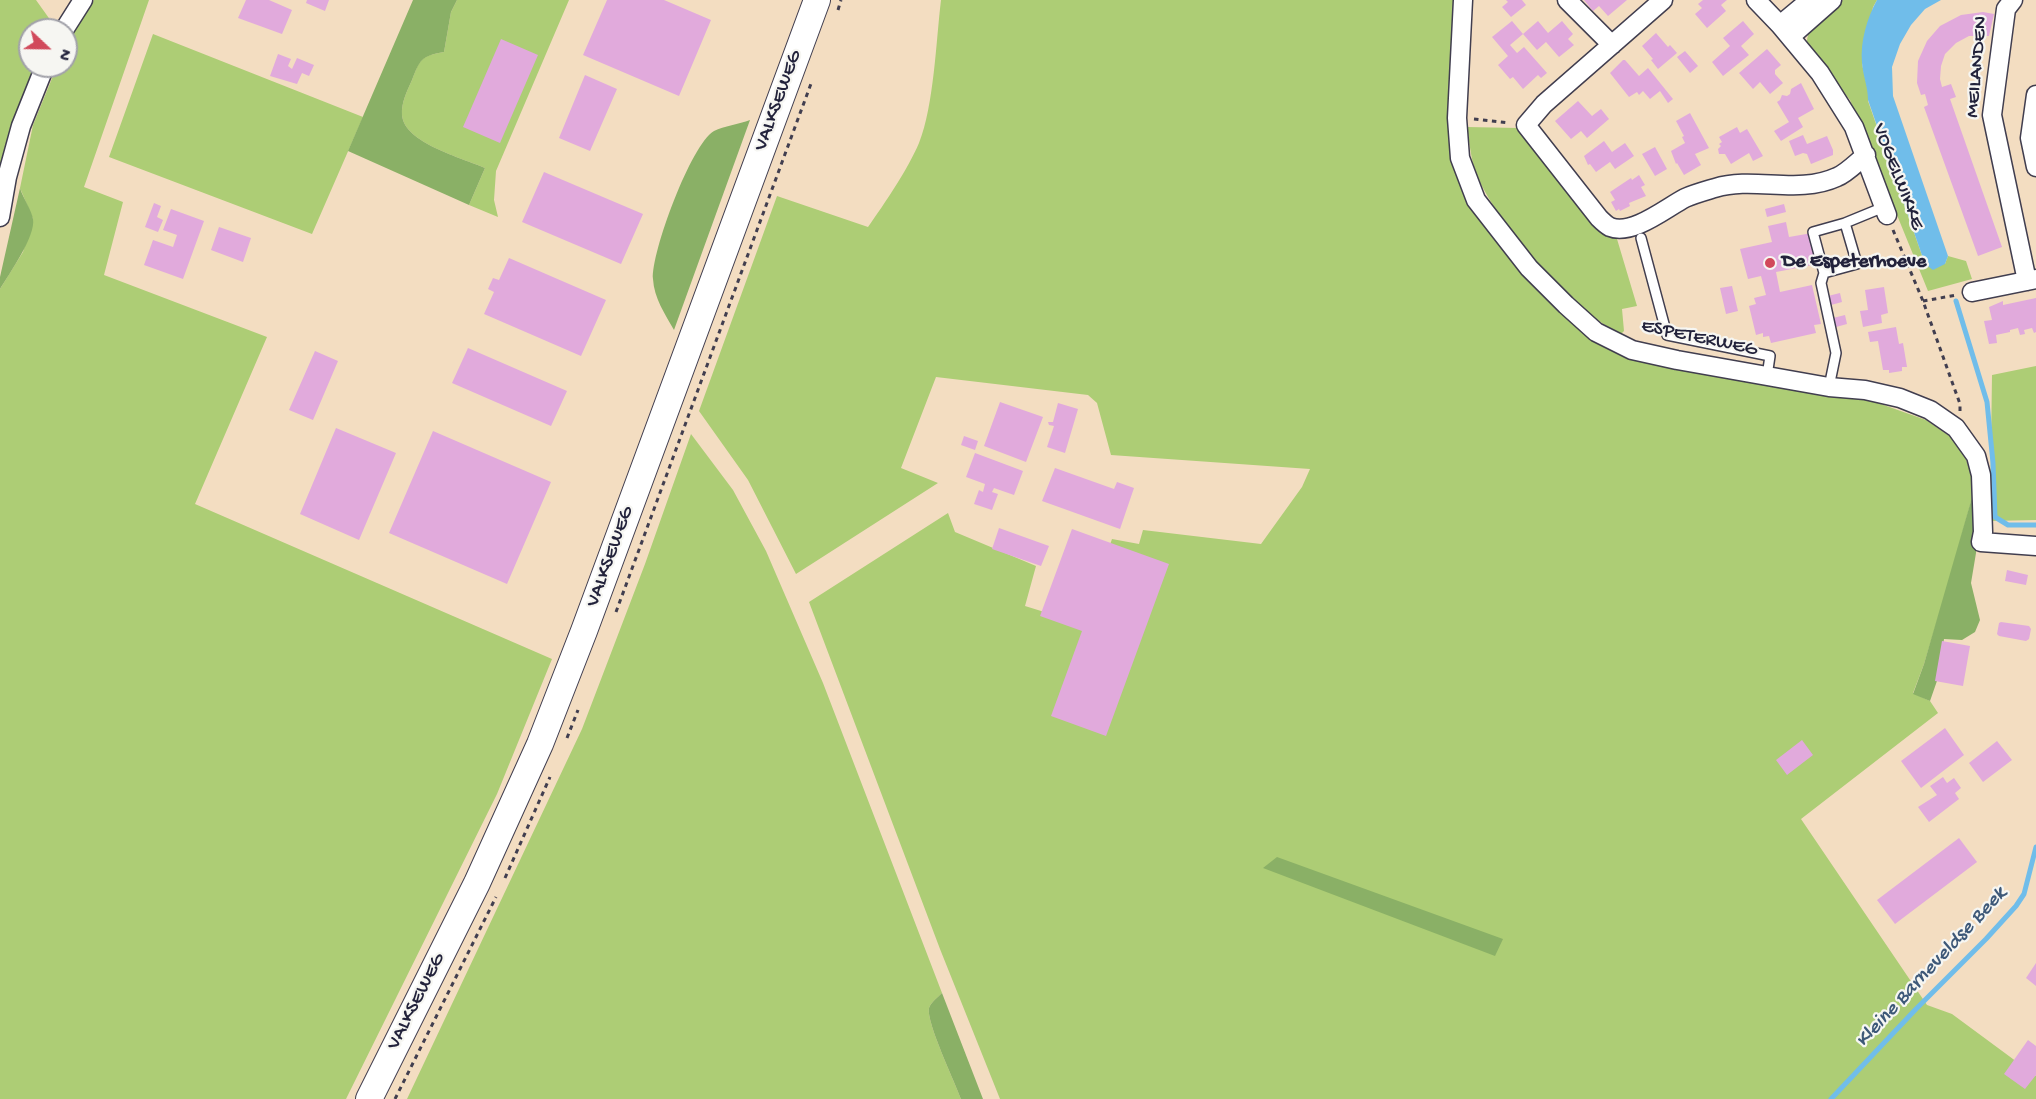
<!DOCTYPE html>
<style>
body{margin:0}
#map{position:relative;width:2036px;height:1099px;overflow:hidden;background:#f3ddc1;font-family:"Gochi Hand",sans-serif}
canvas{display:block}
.north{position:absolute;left:18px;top:18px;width:60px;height:60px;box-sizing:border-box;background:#f6f6f2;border:2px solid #a1a1a9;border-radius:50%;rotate:112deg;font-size:16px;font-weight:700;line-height:24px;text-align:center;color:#22223b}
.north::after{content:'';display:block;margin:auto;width:21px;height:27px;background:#d1495b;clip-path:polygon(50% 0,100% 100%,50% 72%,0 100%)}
</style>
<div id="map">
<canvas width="2036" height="1099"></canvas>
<div class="north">N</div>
</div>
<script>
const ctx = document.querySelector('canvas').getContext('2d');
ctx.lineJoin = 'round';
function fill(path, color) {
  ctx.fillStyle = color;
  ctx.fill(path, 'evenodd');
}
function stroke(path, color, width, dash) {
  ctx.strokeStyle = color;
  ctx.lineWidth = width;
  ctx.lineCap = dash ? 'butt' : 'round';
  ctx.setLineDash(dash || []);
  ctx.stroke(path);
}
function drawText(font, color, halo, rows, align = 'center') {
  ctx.font = font + ' "Gochi Hand",sans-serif';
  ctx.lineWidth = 4.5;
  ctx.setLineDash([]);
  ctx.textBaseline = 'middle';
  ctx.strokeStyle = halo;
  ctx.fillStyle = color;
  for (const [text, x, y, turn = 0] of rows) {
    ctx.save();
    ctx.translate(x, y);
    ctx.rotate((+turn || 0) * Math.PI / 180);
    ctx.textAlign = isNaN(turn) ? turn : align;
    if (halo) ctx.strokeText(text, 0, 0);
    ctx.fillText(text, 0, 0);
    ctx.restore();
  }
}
fill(new Path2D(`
 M0,0H36L56,28L55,30H30V66H36C14,106 8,152 0,196Z
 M94,0H149L84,187L123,202L104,275L267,337L195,504L552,659L497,794L346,1099H0V289L23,252L33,219L20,188L33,125L57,66H66V48L69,41Z
 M457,0H569L496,171L494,200L498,217L469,205L485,168C463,158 404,143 402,115C401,103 407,91 412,80C420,59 421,56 444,52L451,12Z
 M941,0H1458L1462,178L1599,338L1864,398L1926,420L1961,444L1975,487L1948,585L1924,664L1913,693L1930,701L1938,713L1801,819L1927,1005L1952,1014L2036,1076V1099H1000L940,949L809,602L948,513L955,532L1036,566L1025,606L1083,624L1112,539L1139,544L1143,530L1261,544L1302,487L1310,469L1111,455L1097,403L1088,395L936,377L901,468L938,483L796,574L748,480L699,411L777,196L868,227C885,203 908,169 919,143C934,105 936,41 941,0Z
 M1843,0H1877L1873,7L1862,64L1868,90V101L1925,264H1945L1948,256L1966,261L1972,279L1928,291L1850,100L1807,47C1805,23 1827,13 1843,0Z
 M153,34L363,117L312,234L109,157Z
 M1467,127L1518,128L1617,239L1637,306L1622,309L1624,331L1621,334C1572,311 1502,229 1479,180C1471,164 1470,145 1467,127Z
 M2036,366V520L1990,521L1992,375Z
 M691,434L733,490L766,551L823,683L942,993C938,997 931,1002 929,1008C926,1022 955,1082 961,1099H407L582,729L645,564Z`), '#adcd75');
fill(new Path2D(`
 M413,0H457L451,12L444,52C421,56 420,60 412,80C407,91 401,103 402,115C404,143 463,158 485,168L469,205L348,151Z
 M750,120L674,330C665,314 654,298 653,279C651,253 691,144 714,131C724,126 739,124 750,120Z
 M20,188C23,198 32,211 33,219C36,236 9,274 0,289V277Z
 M1975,487L1978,506L1976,553L1971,583L1980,620L1975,632L1962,640L1944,639L1938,678L1930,701L1913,694L1924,664Z
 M1277,857L1503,939L1495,956L1263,868Z
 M942,993L983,1099H961C955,1082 926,1022 929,1008C931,1002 938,997 942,993Z`), '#8ab066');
fill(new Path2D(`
 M1877,0H1941L1925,9L1911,25L1900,44L1892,67L1893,96L1948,256L1945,264L1933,270L1925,264L1868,100C1868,87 1863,76 1862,63C1860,42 1867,18 1877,0Z`), '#70bdea');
stroke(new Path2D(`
 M1956,301L1987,402L1993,463L1995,517L2008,525H2036
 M1831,1099L1916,1009L1986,939L2016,906L2024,894L2036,847`), '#70bdea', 5);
fill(new Path2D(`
 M246,0H269L292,10L282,34L238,18Z
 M307,0H329L325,11L306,3Z
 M607,0H664L711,20L679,96L583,55Z
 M1506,0H1522L1526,5L1511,17L1502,7L1508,2Z
 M1584,0H1627L1608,16L1599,6L1593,11Z
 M1703,0H1727L1721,5L1726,11L1707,28L1695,14L1702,8L1698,4Z
 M1983,12L1994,14L1989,36H1969L1956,43L1945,54L1941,66L1940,79L1942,87L1951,84L1956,97L1950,99L2002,247L1978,256L1924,107L1928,105L1925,94L1921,95L1917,83L1918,61L1927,41L1940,26L1961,15Z
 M1512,21L1523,34L1538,21L1548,33L1562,21L1573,34L1568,39L1574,45L1559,57L1546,42L1537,50L1523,34L1510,45L1517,53L1524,47L1547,73L1541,78L1538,75L1523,89L1513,77L1510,79L1498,65L1508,56L1492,37Z
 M1743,21L1754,34L1741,46L1749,55L1723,76L1712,62L1730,46L1723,38Z
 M1656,33L1668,47L1670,45L1677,53L1658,69L1651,60L1653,59L1642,46Z
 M501,39L538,55L500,143L463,127Z
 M1767,49L1781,65L1775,70V74L1783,83L1770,94L1760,82L1753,89L1739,73Z
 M1685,51L1698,66L1690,73L1677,57Z
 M278,54L291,59L288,66L292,69L297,58L314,65L309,76L302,73L297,84L270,76Z
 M1623,60H1625L1639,76L1648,68L1673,99L1668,103L1660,91L1650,99L1643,91L1639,95L1637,92L1629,97L1610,73Z
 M585,75L617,89L590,151L559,138Z
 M1801,83L1814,109L1798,118L1803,127L1781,141L1774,131L1789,122L1777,102L1780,100L1782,95L1787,96L1790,94L1791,89Z
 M1578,101L1592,116L1601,109L1609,119L1587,138L1581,131L1571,139L1555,121Z
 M1690,113L1709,148L1695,154L1701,165L1684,175L1677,163L1676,164L1671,151L1685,143L1682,137L1684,136L1676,121Z
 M1737,127L1740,133L1747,129L1763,156L1753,161L1749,153L1731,164L1725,154H1719L1718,149L1721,146L1719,144L1722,142L1719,137Z
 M1803,135L1807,144L1827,136L1833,150V155L1811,164L1807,154L1803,153L1795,156L1789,141Z
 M1604,141L1612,152L1625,143L1634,156L1615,169L1610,162L1596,172L1590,164L1588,165L1584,156Z
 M1655,147L1667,169L1655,176L1642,154Z
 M544,172L643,214L621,264L522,222Z
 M1639,175L1645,185L1641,187L1646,196L1629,203L1630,206L1620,211L1619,209L1616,211L1611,202L1615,200L1610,192L1631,178L1632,180Z
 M154,203L161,206L157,217L163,220L158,232L145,227Z
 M1784,204L1786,212L1767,217L1765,209Z
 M171,209L204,221L183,279L144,265L153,240L173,247L177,235L163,230Z
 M1786,222L1789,237L1812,233L1818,264L1776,272L1780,292L1812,285L1821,324L1814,325L1816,333L1771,343L1769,336L1763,337V333L1756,335L1749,306L1756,304L1754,298L1766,295L1761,276L1748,279L1740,249L1772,242L1768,226Z
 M219,227L251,238L243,262L211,250Z
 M509,258L606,300L581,356L484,314L494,292L488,289L493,278L499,280Z
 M1732,286L1738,311L1726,314L1720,288Z
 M1884,287L1888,313L1881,315L1882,323L1863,327L1860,311L1868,310L1865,290Z
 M1840,293L1842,302L1831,305L1828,296Z
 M2036,298V332L2034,333L2032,328L2024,330L2025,334L2020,335L2018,328L2010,330V332L1996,335L1997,343L1989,344L1984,321L1992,320L1989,307L2003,301V305Z
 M1845,315L1847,324L1836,327L1833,318Z
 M1896,327L1899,344L1903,343L1907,367H1902V371L1889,373V370H1883L1878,341L1870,342L1868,332Z
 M468,348L567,391L551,426L452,383Z
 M315,351L338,361L313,420L289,410Z
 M1000,402L1043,417L1026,462L984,446Z
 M1058,403L1078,409L1065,453L1047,447L1054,426L1049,425L1048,422H1053Z
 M336,428L396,453L359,540L300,514Z
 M433,431L551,482L507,584L389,533Z
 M964,436L978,441L975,450L961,445Z
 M975,453L1023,471L1014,495L994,488L992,492L998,494L992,510L974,504L979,490L983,492L985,484L966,477Z
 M1055,468L1114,489L1117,482L1134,488L1120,529L1042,501Z
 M999,528L1049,546L1041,566L992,549Z
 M1072,529L1169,564L1106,736L1051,716L1082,631L1040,616Z
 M2007,570L2028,575L2026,585L2005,581Z
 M2001,622L2029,626L2031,629L2029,639L2026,641L1999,636L1997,634L1999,623Z
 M1942,641L1970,646L1963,686L1935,681Z
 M1945,728L1964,755L1921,788L1901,761Z
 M1802,740L1813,755L1787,775L1776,760Z
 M1997,741L2012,760L1983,782L1969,763Z
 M1943,777L1947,783L1954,778L1961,788L1955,793L1959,799L1929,822L1918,807L1937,795L1930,786Z
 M1959,838L1977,862L1895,924L1877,900Z
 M2036,963V986L2026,978Z
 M2028,1040L2036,1046V1075L2025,1089L2004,1074Z`), '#e1aadc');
const service = new Path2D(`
 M1845,223L1857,264L1824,273L1813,232L1845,223L1884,207
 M1641,238L1667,335L1770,356L1767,376
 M1824,273L1821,283L1836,353L1829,387`);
const minor = new Path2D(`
 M1463,0L1457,118L1460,158L1476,200L1529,268L1566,305L1596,332L1632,350L1677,360L1829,387L1865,390L1900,398L1930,410L1956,428L1976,456L1981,475L1983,532L1981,542L2036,546
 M1567,0L1612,45
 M1663,0L1544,104L1526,125L1599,218C1602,221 1606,225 1610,227C1632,236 1666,208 1685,198C1694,194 1705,191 1715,188C1754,176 1798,195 1837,177C1847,173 1857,162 1866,155
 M1756,0L1780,25L1820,73L1854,127L1887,215
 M2013,0L2006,9L1992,115L2027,281
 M1780,25L1810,0
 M64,30L83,0
 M1790,37L1832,0
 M2036,95L2030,138L2036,167
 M0,217L7,177L21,126L45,66
 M1972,292L2036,279`);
const secondary = new Path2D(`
 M369,1099L477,883L540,744L584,631L817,0`);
stroke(service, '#413e4f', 12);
stroke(minor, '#413e4f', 21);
stroke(secondary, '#413e4f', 28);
stroke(new Path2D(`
 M838,10L841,0
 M1474,119L1509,123
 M1893,230L1923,301L1960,404V412
 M1923,301L1957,295
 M616,612L812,81
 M567,738L578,710
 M505,878L550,777
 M395,1099L496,897`), '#413e4f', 3, [4.5, 4.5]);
stroke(service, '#fff', 9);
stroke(minor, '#fff', 18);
stroke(secondary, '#fff', 26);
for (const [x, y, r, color] of [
 [1770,263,6,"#d1495b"]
]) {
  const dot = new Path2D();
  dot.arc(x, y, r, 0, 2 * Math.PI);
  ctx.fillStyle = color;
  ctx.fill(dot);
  stroke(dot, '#f6f6f2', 2);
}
drawText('20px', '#22223b', '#f6f6f2', [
 ["MEILANDEN",1978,67,-85],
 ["VALKSEWEG",779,101,-70],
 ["VOGELWIKKE",1897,177,69],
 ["ESPETERWEG",1699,339,12],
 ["VALKSEWEG",611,557,-70],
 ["VALKSEWEG",417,1002,-63]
]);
drawText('bold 20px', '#22223b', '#f6f6f2', [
 ["De Espeterhoeve",1782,263]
], 'left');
drawText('italic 21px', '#3d5878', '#f6f6f2', [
 ["Kleine Barneveldse Beek",1932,968,-47]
]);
</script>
